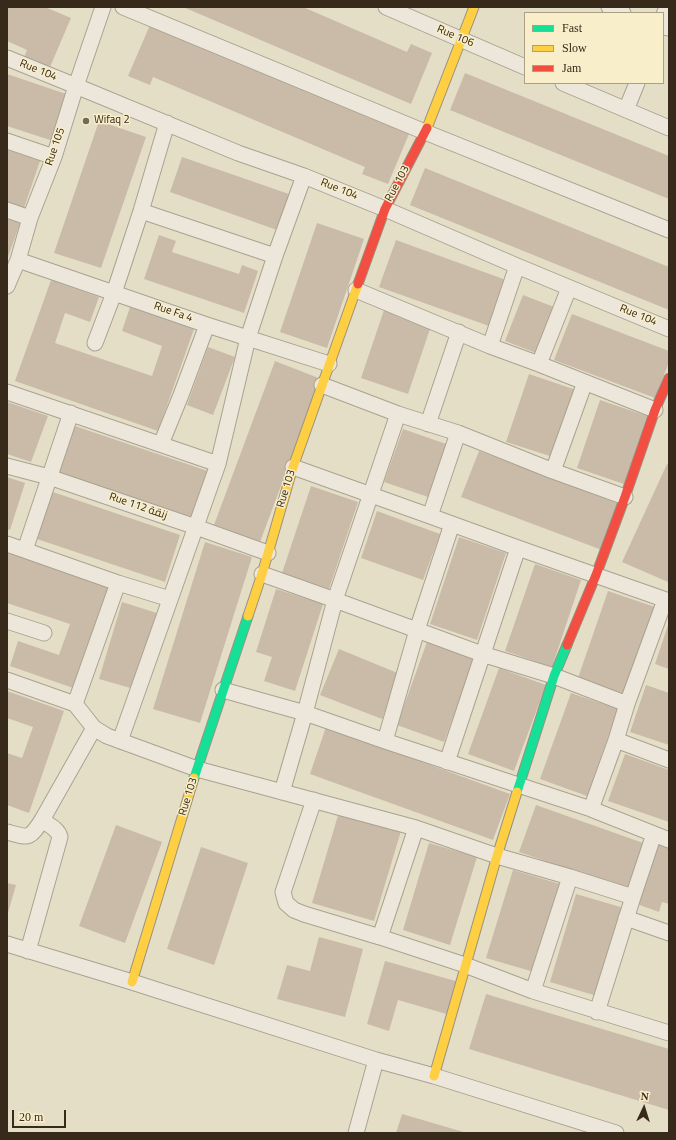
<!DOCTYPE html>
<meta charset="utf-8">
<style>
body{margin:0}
#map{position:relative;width:676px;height:1140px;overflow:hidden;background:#e5dec7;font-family:Georgia,serif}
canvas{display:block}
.frame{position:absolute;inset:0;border:8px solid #372a1a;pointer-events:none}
.legend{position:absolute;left:524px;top:12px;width:140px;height:72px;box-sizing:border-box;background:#f8eeca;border:1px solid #aba084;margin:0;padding:5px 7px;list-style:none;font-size:12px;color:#372a1a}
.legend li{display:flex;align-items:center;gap:8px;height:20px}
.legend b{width:20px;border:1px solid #aba084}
.north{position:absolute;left:624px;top:1088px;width:40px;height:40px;-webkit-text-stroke:3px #f8eeca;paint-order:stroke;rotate:4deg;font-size:11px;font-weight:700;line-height:16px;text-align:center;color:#372a1a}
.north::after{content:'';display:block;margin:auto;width:14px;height:18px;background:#372a1a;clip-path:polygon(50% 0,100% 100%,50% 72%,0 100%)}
.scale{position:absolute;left:12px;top:1110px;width:54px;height:18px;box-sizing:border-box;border:2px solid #372a1a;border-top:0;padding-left:5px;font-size:12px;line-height:14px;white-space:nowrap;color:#372a1a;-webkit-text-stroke:3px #f8eeca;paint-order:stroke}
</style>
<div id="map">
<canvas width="676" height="1140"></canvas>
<div class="frame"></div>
<ul class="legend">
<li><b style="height:5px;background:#16e098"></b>Fast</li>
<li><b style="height:5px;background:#ffcf43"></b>Slow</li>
<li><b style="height:5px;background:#f24e42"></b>Jam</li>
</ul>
<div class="north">N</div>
<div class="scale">20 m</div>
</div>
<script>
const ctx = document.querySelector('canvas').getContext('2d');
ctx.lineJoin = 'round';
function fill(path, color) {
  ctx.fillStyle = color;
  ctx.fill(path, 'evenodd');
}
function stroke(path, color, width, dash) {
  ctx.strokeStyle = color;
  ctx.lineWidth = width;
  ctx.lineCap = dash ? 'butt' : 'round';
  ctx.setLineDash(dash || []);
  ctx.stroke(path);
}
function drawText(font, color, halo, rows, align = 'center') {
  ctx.font = font + ' Georgia,Cairo,serif';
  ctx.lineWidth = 3;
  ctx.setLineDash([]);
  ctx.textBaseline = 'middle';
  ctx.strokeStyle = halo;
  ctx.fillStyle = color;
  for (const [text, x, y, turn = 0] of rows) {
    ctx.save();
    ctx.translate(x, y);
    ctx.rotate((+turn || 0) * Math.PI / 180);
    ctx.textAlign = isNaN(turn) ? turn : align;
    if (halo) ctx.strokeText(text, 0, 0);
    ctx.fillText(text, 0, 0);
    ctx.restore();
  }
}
fill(new Path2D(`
 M7,7H45L71,18L50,67L24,57L27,50L7,41Z
 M183,7H303L407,52L411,44L432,53L411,104Z
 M150,25L409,134L388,184L362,174L365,167L153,77L150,85L128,76Z
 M465,73L669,156V199L450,110Z
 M7,74L69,95L53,141L7,126Z
 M99,121L146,137L101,268L54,253Z
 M7,150L40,161L24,208L7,202Z
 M182,157L289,194L277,230L170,192Z
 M425,168L669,267V310L410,205Z
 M7,219L20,223L7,260Z
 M317,223L364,239L327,348L280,332Z
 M159,235L176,241L172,252L239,274L242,265L258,271L244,313L144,279Z
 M396,240L506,280L489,326L379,287Z
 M51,280L99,297L90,322L65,313L55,343L152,376L162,346L122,331L130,307L194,329L158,431L15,381Z
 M523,295L554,307L536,353L505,341Z
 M384,310L431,326L408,394L361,378Z
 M572,314L669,351V362L655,398L554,360Z
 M208,347L235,357L213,415L187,405Z
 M275,361L321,379L260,542L214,525Z
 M529,374L576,390L553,457L506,442Z
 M600,400L647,416L624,484L577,468Z
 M7,402L48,416L31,462L7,454Z
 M69,424L211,472L195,518L53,471Z
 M403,429L449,445L431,498L384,482Z
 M479,451L619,504L602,550L461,497Z
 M667,464L669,465V579L668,582L622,562Z
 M7,477L25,483L10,530L7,529Z
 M311,486L358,502L329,589L282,573Z
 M50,491L180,535L165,582L34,538Z
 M377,511L440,534L423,580L361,558Z
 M459,537L506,553L477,640L430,624Z
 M205,542L252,557L200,723L153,709Z
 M7,551L109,586L73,688L10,666L18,641L59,655L70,624L7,603Z
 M535,564L581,580L552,667L505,651Z
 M276,589L323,604L295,691L264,681L272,657L256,652Z
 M608,591L655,607L625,694L578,678Z
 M122,602L157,613L134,689L99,679Z
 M669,622V669L655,664Z
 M428,639L475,656L444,742L397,725Z
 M339,649L400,674L382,719L320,695Z
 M499,668L546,685L514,771L468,754Z
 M646,685L669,693V745L630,732Z
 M7,691L64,711L29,813L7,805V753L22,758L33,727L7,718Z
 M571,693L618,709L587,796L540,779Z
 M326,727L510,794L493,840L310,774Z
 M625,754L669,770V822L608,801Z
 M536,805L646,844L630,890L519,852Z
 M339,812L401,831L374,921L312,903Z
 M116,825L162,842L125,943L79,926Z
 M658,841L669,845V904L662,902L659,912L637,904Z
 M429,843L477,857L450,945L403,930Z
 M201,847L248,863L214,965L167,949Z
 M513,870L560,884L534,972L486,958Z
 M7,883L16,885L7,916Z
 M576,894L624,908L597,996L550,982Z
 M319,937L363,949L345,1017L277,999L287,965L310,971Z
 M385,961L459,982L450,1015L398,1000L389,1031L367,1024Z
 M486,994L669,1049V1110L469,1049Z
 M402,1114L467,1133H396Z`), '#c9bba8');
const street = new Path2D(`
 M123,7L425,132L669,230
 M386,7L525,67
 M609,7L623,13
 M663,17L667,7
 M663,27L669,28
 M7,58L76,86L238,153L304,176L385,209L517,266L669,329
 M563,83L669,128
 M626,110L637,83
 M7,141L54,157
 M7,210L30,218
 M141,211L275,256
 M18,260L207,325L329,364
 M7,286L18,260L30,218L54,157L76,86L103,7
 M356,290L490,346L539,364L655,410
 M95,343L114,293L141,211L167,123
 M490,346L517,266
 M539,364L569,288
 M322,385L398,414L458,433L553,471L625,497
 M7,392L218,464
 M428,424L459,332
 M161,444L181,395L207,325
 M7,466L49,477L196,527L268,553
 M293,467L430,516L518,548L669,601
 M553,471L585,382
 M430,516L458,433
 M7,544L118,583L170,599
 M25,550L71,413
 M262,574L335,600L482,654L554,676L627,704
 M7,621L44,633
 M7,680L75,704L94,728L107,736L197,769L416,828L497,856L570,877L633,897
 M223,690L305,713L385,741L591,809L669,840
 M75,704L118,583
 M616,740L669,760
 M120,741L218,464L248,338L275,256L304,176
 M385,741L417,630L452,524
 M447,762L518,548
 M282,792L305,713L335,600L398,414
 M314,800L283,892L286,903L294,910L304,914L380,937L465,965L533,991L669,1033
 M591,809L616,740L627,704L665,600
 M7,832C29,838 29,840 42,820L94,728
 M626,918L669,933
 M380,937L416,828
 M7,944L132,982L376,1060L434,1076L616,1133
 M28,951L60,837C58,829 49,825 42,820
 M533,991L570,877
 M597,1012L633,897L654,834
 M356,1133L376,1060`);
const fast = new Path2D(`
 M194,778L248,616
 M517,792L554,676L567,645`);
const slow = new Path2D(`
 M427,128L474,7
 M248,616L262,574L293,467L358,284
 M132,982L194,778
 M434,1076L497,856L517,792`);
const jam = new Path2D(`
 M358,284L385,209L427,128
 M567,645L596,575L625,497L655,410L669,378`);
stroke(street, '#a9a291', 17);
stroke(fast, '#999181', 11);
stroke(slow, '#999181', 11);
stroke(jam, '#999181', 11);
stroke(street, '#ece7da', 15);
stroke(fast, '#16e098', 9);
stroke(slow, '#ffcf43', 9);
stroke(jam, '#f24e42', 9);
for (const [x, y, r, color] of [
 [86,121,4,"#746957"]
]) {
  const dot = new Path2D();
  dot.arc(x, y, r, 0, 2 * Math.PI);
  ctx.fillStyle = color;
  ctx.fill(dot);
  stroke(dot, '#f8eeca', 1.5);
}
drawText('11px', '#372a1a', '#f8eeca', [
 ["Rue 106",455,37,23],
 ["Rue 104",38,71,22],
 ["Rue 105",56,147,-71],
 ["Rue 103",398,184,-62],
 ["Rue 104",339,190,22],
 ["Rue Fa 4",173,313,19],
 ["Rue 104",638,316,22],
 ["Rue 103",287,489,-73],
 ["Rue 112 زنقة",138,507,19],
 ["Rue 103",189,797,-73]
]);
drawText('11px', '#372a1a', '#f8eeca', [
 ["Wifaq 2",94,121]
], 'left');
</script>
